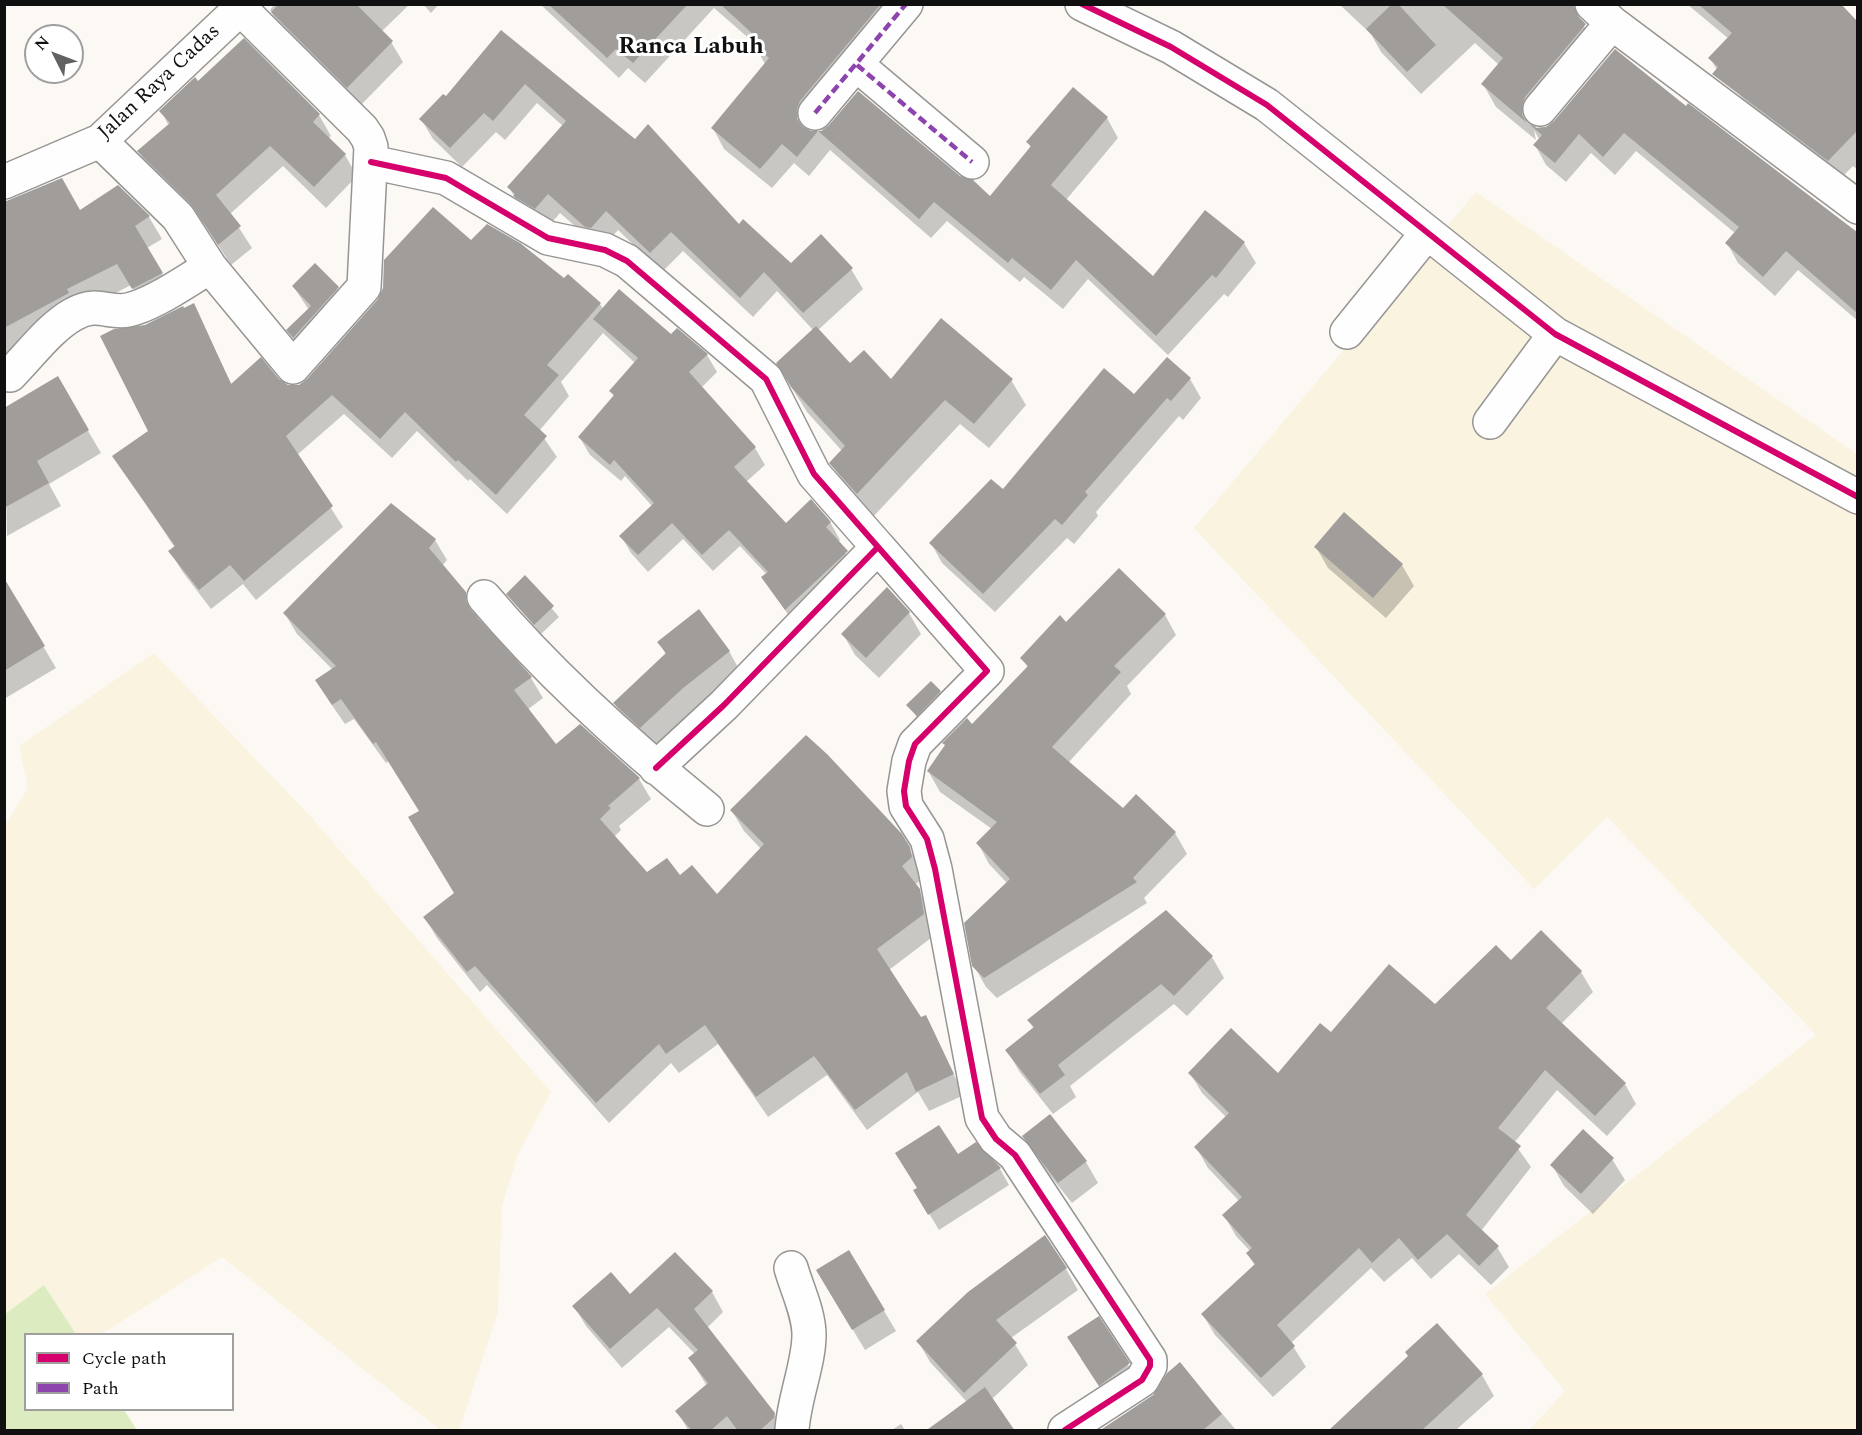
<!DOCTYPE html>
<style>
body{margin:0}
#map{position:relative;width:1862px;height:1435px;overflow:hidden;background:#fcf9f5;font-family:Spectral,serif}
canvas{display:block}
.frame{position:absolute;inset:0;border:6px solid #101010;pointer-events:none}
.legend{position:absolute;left:24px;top:1333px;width:210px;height:78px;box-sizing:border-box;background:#fff;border:2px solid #9f9f9f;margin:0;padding:8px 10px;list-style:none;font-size:18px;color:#101010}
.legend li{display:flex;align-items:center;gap:12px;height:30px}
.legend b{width:30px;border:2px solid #9f9f9f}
.north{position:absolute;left:24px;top:24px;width:60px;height:60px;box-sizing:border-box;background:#fff;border:2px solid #9f9f9f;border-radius:50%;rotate:312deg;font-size:16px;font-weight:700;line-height:24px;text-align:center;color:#101010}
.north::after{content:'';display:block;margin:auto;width:21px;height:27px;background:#636260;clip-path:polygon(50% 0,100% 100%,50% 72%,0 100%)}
</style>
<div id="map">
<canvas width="1862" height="1435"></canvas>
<div class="frame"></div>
<ul class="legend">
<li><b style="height:8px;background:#d6006c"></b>Cycle path</li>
<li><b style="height:8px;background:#8e44ad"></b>Path</li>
</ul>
<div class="north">N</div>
</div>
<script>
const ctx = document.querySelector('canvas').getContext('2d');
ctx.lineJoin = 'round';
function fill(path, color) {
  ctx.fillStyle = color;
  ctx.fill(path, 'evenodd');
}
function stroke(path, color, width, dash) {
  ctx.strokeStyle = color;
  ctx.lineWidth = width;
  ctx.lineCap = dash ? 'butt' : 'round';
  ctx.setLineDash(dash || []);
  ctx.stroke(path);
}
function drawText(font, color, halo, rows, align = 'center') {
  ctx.font = font + ' Spectral,serif';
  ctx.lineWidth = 6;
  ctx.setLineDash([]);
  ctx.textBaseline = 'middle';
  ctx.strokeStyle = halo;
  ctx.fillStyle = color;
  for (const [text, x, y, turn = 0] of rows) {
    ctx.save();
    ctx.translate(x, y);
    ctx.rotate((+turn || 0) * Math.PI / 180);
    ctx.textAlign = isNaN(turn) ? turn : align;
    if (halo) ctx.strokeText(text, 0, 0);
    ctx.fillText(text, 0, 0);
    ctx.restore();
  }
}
fill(new Path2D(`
 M1476,192L1857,454V1430H1529L1565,1391L1485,1294L1816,1035L1607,817L1534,889L1194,528Z
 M154,653L311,817L551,1092L518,1154L502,1206L498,1312L459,1430H440L222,1257L102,1334H76L44,1285L5,1314L4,827L28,788L19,746Z`), '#faf3e0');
fill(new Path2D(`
 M44,1285L76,1334H26V1410H124L137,1430H5V1314Z`), '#ddecc0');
fill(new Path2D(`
 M275,4H410L381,32L391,42L403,62L359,107L282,30L270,10Z
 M423,4H439L431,13Z
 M540,4H913L811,122L807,131L823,132L858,93L959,178L991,198L1031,148L1028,143L1107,118L1118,138L1066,200L1153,278L1244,243L1256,263L1228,297L1224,294L1168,355L1088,279L1063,309L1024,277L1020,282L947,221L931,238L830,150L809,176L794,163L772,188L724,149L713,128L765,64L753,42L714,8L645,83L628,68L619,78Z
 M1339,4H1546L1548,7L1569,4L1599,49L1535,128L1686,108L1855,232L1858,231V321L1798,270L1775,296L1738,263L1727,243L1735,233L1636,151L1615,175L1591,153L1566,182L1546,165L1535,145L1539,139L1534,130L1536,140L1496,107L1483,84L1499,65L1475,43L1421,94L1381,52L1371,34Z
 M1687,4H1839L1858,23V170L1853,166L1839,180L1787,141L1721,77L1710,58L1729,39Z
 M501,32L739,226L791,265L851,269L863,289L818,330L850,365L891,381L1011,380L1026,405L989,448L960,424L872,518L846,488L831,463L842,451L807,412L792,388L813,330L777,291L753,317L683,251L662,272L618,230L603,247L598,246L560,213L547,228L520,207L509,187L563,126L537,103L505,140L496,132L462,167L433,139L421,119L446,99Z
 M244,40L319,115L331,136L328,139L345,155L357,176L326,208L283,166L230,214L252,248L231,265L205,225L151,172L139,151L169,126L161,111L198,83Z
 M118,187L149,217L162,239L147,248L175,296L146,311L131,285L79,312L47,336L4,357V246L80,212Z
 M471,242L564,280L600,304L604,310L671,336L707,355L717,372L701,388L755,448L765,465L746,482L786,525L830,522L840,540L838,542L856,570L796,626L763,578L767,575L740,546L713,571L683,539L648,572L631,553L621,536L652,506L625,476L621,481L590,455L580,438L614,397L611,391L635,363L603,333L561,382L569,396L539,431L557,457L507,514L470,479L468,481L417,431L392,458L344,414L297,455L343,527L256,600L243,584L211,609L182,571L170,551L175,548L114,456L150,431L145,326L193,305L232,385L278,381L288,386H299Z
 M293,286L337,288L348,307L299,348L288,330L309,310Z
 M57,378L101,453L49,484L61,506L7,536L4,410Z
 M1190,379L1201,398L1183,420L1179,416L1096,512L1098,516L1074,544L1067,538L995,612L942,563L931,543L1134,397Z
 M435,540L447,560L442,566L465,593L477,614V619L531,678L543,698L527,710L556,746L639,779L651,799L619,826L621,830L614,837L647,874L680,877L717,896L761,849L744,831L732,811L908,847L921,869L923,878L915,885L931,911L935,935L889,970L921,1019L925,1017L964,1095L929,1111L918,1092L867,1130L827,1075L768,1117L718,1044L679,1073L671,1063L609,1123L487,985L480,992L437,938L425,918L456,893L420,812L389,761L386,763L354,719L345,724L329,701L317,681L333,670L297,634L285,614Z
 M1316,547L1402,565L1414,586L1386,618L1328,568Z
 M525,577L559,617L541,634L508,594Z
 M14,597L56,668L4,699V603Z
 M909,613L921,634L879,678L855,655L843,634Z
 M1165,615L1176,635L1127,686L1131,694L1068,763L1123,810L1175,833L1187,854L1144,898L1147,903L997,998L986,987L974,966L1007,883L989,864L978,843L992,829L940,792L928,771L1028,668L1022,658L1067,624Z
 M659,642L729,651L741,673L694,710L653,748L627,725L615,704L666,655Z
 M940,692L945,702L923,725L908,705Z
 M1541,932L1581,972L1593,992L1561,1024L1625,1084L1636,1104L1607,1136L1557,1090L1514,1143L1531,1167L1481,1231L1497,1247L1509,1267L1491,1285L1459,1254L1431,1279L1412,1258L1384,1282L1371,1268L1291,1343L1306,1367L1273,1397L1215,1335L1203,1315L1255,1266L1248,1254L1250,1251L1236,1236L1224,1215L1239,1201L1208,1168L1196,1147L1227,1118L1202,1093L1190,1073L1278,1075L1331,1034L1435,1006L1511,962Z
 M1212,957L1224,978L1187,1016L1174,1004L1070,1086L1076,1097L1053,1114L1019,1071L1007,1050L1034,1029L1029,1021Z
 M1024,1137L1086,1162L1098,1183L1072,1203L1036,1158Z
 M975,1144L1000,1169L1009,1185L939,1230L915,1190Z
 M1612,1159L1625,1180L1593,1214L1564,1186L1552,1165Z
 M849,1252L896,1331L865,1350L818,1271Z
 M1066,1269L1078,1290L1011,1338L1028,1365L992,1399L1013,1430H926L967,1402L930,1362L918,1341Z
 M712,1292L723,1312L707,1328L774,1414L784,1430H688L677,1411L707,1386L690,1359L695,1354L669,1327L622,1368L586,1326L574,1306L630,1297Z
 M1098,1318L1141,1385L1112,1406L1081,1359Z
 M1437,1325L1482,1375L1494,1396L1456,1430H1330L1409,1357Z
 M1180,1364L1236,1430H1101L1153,1397Z
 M901,1424L905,1430H892Z`), '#0003');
fill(new Path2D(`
 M279,4H356L393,41L347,88L271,12Z
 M548,4H688L633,63L616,49L607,58Z
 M720,4H881L800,101L797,109V119L803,127L811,131H821L829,125L858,91L960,176L973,180L990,196L1031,146L1026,142L1073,87L1108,117L1051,185L1153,276L1205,210L1245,242L1216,278L1212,275L1156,336L1076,260L1051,290L1012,258L1008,263L934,202L919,219L818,131L797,157L782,144L760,169L711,128L769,58L751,43L756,37Z
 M1392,4H1398L1436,45L1407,72L1366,29Z
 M1442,4L1574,6L1579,17L1586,24L1525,97L1522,106V115L1527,123L1481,84L1503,58Z
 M1698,4H1841L1857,21V131L1828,161L1712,74L1718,67L1708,58L1732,33Z
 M501,30L635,139L648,124L739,224L743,219L791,263L821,234L853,268L803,313L764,272L740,298L671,232L650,253L606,211L591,228L585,227L548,194L535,209L513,196L515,194L507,187L566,121L525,84L493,121L484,113L450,148L419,119L443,94L446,96Z
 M244,38L320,114L313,122L346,154L314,187L270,146L216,195L241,226L218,245L191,204L137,151L170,123L159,111L195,77L198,81Z
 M1615,49L1686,106L1688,103L1857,232V313L1786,251L1763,277L1725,243L1739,227L1624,133L1603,157L1579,134L1555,163L1533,145L1542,135L1529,124L1537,128L1546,127L1554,121Z
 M62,178L80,210L118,185L150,216L135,226L163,273L132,289L117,264L67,289L69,293L4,328V202Z
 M433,207L471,240L487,224L520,243L564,278L568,274L601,303L547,365L559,375L524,415L547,436L496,495L458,460L456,462L405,412L380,439L332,395L286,436L333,506L244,581L230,565L199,590L168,551L175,546L112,456L148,431L100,336L114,329L145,325L183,306L184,308L194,303L231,384L261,357L279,379L288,385H299L307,379L378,299L383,288L384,260Z
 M315,263L339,287L293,338L286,330L311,306L292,286Z
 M619,289L671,334L677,328L708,354L689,372L756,447L734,467L786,523L811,499L831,522L826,527L848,551L785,610L761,577L768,572L729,530L702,555L672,523L638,555L619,536L654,503L614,460L610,465L578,437L614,395L609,391L638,358L593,319Z
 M941,318L1013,379L974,424L945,400L857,494L829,463L845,446L791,387L776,363L816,326L850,363L864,350L891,379Z
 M1167,357L1191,378L1171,401L1167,398L1085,492L1088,495L1062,525L1055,519L983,594L929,543L991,479L1003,489L1104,368L1134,394Z
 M58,376L89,430L37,461L49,483L4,508V408Z
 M391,503L436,539L429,548L466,592V601L470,609L532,677L514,690L556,744L580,724L640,778L608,806L611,808L600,819L647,872L667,858L680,875L692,865L717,894L764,844L730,810L806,735L827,754L902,834L910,847L912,857L902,866L920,889L924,914L877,949L921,1017L926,1015L954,1074L916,1092L907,1072L855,1110L814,1056L756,1097L705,1025L666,1054L659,1044L596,1103L475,966L467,972L423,917L454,893L408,817L419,811L376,742L373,744L341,699L332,705L315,680L336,666L283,613Z
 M1344,512L1403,564L1373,598L1314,547Z
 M1119,568L1166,614L1114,666L1121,672L1052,747L1123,808L1136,794L1176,832L1133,878L1137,882L984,978L972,966L964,923L1010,879L976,843L997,822L927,771L945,745L942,743L967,718L972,724L1028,666L1020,658L1060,615L1066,622Z
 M525,575L554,606L534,625L506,594Z
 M4,578L45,646L4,671Z
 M887,587L910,612L866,658L841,634Z
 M699,609L730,651L682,689L640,728L613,703L666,653L657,642Z
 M931,681L941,691L917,716L906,705Z
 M1166,910L1213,956L1174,996L1161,984L1058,1065L1065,1075L1040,1094L1005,1050L1034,1027L1027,1020Z
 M1541,930L1582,971L1546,1008L1626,1083L1595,1116L1545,1070L1498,1128L1521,1146L1466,1215L1499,1246L1479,1266L1447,1234L1418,1260L1399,1238L1372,1263L1359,1248L1277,1325L1295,1346L1261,1378L1201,1314L1255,1264L1246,1253L1252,1248L1222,1215L1242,1197L1194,1147L1229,1113L1188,1073L1231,1028L1278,1073L1320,1023L1331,1032L1389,964L1435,1004L1496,945L1511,960Z
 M1050,1114L1087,1161L1058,1183L1022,1136Z
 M939,1125L958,1154L976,1142L1001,1168L928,1215L913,1190L917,1188L895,1153Z
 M1583,1129L1614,1158L1581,1194L1550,1165Z
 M1045,1235L1067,1268L996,1320L1017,1343L964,1393L916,1341L968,1292Z
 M849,1250L885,1310L852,1330L816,1270Z
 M675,1252L713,1291L694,1309L775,1413L774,1418L759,1431H738L727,1416L710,1431H692L675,1411L708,1383L688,1358L698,1350L657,1308L610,1349L572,1306L611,1272L630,1294Z
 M1099,1316L1130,1363L1099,1386L1067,1337Z
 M1437,1323L1483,1374L1421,1431H1328L1408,1356L1405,1352Z
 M1180,1362L1222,1414L1202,1431H1099L1153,1395L1167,1373Z
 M985,1387L1015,1431H926Z`), '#a09d9a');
const minor = new Path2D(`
 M1082,4L1171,47L1267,105L1555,334L1858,497
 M1592,4L1612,23L1858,207
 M857,65L972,162
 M1540,109L1612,23
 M815,113L906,4
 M100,141L178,217L210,267L293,367L364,287L371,147L368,138L362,129L241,9
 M371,162L446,178L548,238L605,250L627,261L766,379L814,474L878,547L724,705L656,768
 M4,182L100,141L245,4
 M1347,332L1427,233
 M10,375C30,355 50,327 74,314C97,301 109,314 128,310C153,305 187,280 210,267
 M1490,422L1555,334
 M878,547L987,671L915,744L909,761L904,791L906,806L927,839L935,869L982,1118L996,1139L1015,1155L1150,1360V1366L1142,1380L1065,1430
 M484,597C550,675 628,745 707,809
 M791,1268C797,1289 809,1313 809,1335C809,1364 794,1398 792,1430`);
stroke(minor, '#969593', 36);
stroke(minor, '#fffefe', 33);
stroke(new Path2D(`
 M857,65L972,162
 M815,113L906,4`), '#8e44ad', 4.5, [9, 4.5]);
stroke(new Path2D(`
 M1082,4L1171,47L1267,105L1555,334L1858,497
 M371,162L446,178L548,238L605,250L627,261L766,379L814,474L878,547L724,705L656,768
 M878,547L987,671L915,744L909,761L904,791L906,806L927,839L935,869L982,1118L996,1139L1015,1155L1150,1360V1366L1142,1380L1065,1430`), '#d6006c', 6);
drawText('21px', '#101010', '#fff', [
 ["Jalan Raya Cadas",160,83,-43]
]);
drawText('bold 24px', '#101010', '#fff', [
 ["Ranca Labuh",691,48]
]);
</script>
